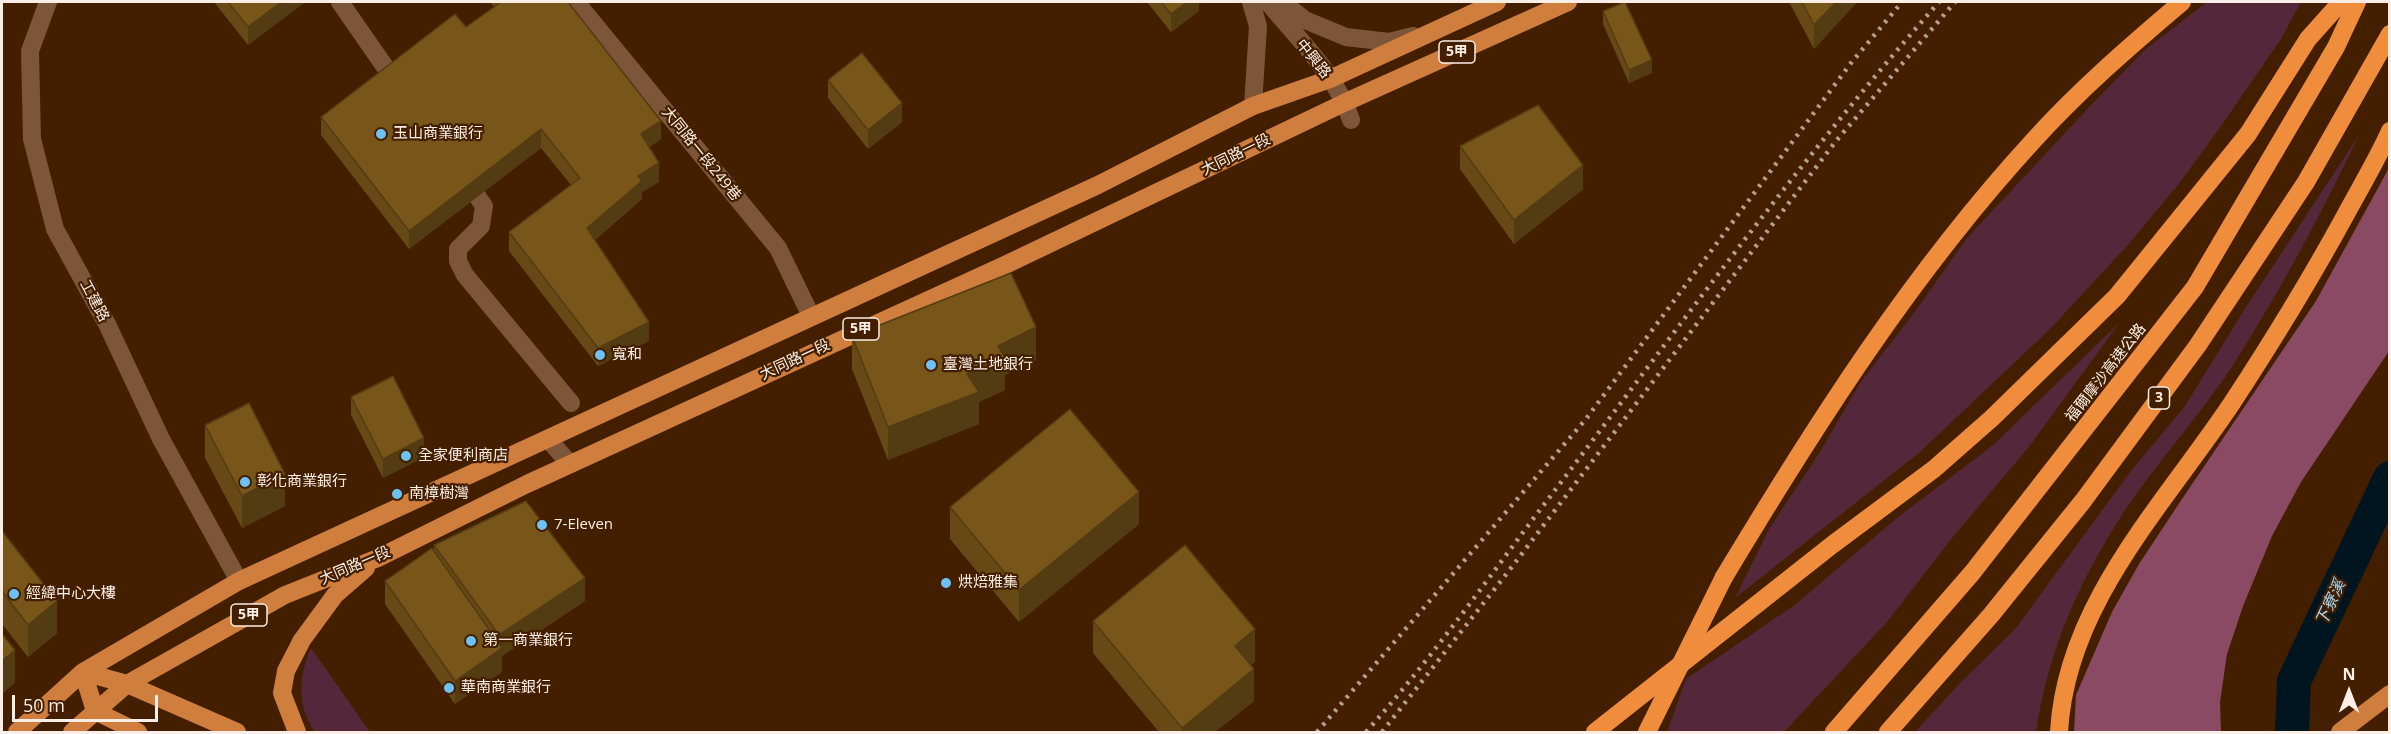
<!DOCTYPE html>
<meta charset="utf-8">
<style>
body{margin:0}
#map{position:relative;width:2391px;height:734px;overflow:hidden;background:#431f00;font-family:"Open Sans",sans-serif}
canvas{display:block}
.frame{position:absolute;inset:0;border:3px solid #fbeee6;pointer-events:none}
.north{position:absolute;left:2319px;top:662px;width:60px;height:60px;-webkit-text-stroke:4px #431f00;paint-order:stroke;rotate:0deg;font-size:16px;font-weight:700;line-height:24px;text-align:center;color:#fbeee6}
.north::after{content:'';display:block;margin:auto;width:21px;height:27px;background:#fbeee6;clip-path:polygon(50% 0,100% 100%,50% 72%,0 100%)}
.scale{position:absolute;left:12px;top:695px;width:146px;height:27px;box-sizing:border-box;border:3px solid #fbeee6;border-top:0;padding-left:8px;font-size:18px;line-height:21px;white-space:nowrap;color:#fbeee6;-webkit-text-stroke:4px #431f00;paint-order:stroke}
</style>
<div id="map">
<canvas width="2391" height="734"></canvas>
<div class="frame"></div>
<div class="north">N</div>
<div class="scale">50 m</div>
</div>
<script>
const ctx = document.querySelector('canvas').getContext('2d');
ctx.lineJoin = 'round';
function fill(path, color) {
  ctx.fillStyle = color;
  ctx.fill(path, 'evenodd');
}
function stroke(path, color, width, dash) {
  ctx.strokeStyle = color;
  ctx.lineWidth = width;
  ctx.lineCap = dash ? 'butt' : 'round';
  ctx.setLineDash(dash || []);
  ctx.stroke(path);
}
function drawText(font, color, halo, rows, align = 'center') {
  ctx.font = font + ' "Open Sans","Noto Sans TC",sans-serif';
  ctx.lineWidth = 4.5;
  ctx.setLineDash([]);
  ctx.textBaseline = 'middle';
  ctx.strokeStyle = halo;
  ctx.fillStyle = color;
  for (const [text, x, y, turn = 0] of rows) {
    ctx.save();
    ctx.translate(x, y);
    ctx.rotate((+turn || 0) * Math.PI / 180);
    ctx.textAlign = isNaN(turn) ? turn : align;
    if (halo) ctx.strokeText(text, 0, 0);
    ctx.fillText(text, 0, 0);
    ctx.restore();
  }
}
fill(new Path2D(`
 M2207,2H2301L2281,39L2221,126L2178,185L2127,246L2050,329L1920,452L1735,598L1769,529L1820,452L1860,383L1917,309L1967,238L2094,102L2146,49Z
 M2359,135C2322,213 2281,289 2235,362C2199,418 2152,467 2117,523C2076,587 2047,657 2036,732H1915L1959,684L2016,628L2130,472L2185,406L2244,310Z
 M2120,322L2028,448L1952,538L1887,622L1784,732H1667L1686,679L1796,604L1898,517L1992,446Z
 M311,648L370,732H315C297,707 298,676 311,648Z`), '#54283a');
fill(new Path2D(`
 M2389,168V351L2301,482L2272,536L2243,606L2227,654L2220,702L2221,732H2074L2076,695L2112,612L2139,564L2182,499L2316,301Z`), '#8a4a63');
stroke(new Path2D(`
 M2292,732L2294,681L2390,478`), '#011520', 34);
stroke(new Path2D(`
 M48,2L30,51L32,139L55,229L107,324L161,439L239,581
 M340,2L399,87
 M576,2L778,248L811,316
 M1251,2L1258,26L1253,106
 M1268,2C1297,38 1337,75 1351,120
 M1282,2L1305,20L1346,37L1389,42L1413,36
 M464,177L484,206L481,226L458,249V261L465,275L571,403
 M548,439L570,464`), '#7d5538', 18);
stroke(new Path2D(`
 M83,672L127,684L237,732
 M83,672L95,711L138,732
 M17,732L83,672L239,581L1098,185L1253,106L1330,79L1497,2
 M72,732L127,684L285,595L378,558L527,484L1005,265L1346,102L1568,2
 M297,732L282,693L286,671L302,640L335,595L366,568
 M2340,732L2390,694`), '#d07e3d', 18);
stroke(new Path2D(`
 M1724,577C1816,424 1912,273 2033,141C2078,91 2131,45 2182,2
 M1595,732L1832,545L1934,469L1992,418L2117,296L2248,134L2308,39L2341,2
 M1834,732L1972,573L2195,287L2336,47L2357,2
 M1888,732L1991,615L2083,501L2198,345L2306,182L2390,34
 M2059,732C2066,604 2164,505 2232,403C2272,342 2310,280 2345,216C2360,188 2377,160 2390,131`), '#f08d3d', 18);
stroke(new Path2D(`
 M1317,732L1586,419L1851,63L1902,2
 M1366,732C1426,665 1479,591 1533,519C1666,345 1794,166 1939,2
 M1382,732L1508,572L1836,141L1955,2`), '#b59f8f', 4.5, [3, 6]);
stroke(new Path2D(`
 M1647,732L1724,577`), '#f08d3d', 18);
fill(new Path2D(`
 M214,2H305L248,45Z
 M490,2H568L661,139L649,147L659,182L642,192V199L595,240L649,341L598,366L509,251V232L571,185L541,148L409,249L321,135V117L466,27L494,7Z
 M1147,2H1199V11L1171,32Z
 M1789,2H1857L1814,49Z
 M1603,11L1652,73L1629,83L1603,24Z
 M828,80L902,122L868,149L828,98Z
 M1460,146L1583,189L1514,244L1460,169Z
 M852,336L1036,360L1005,375V390L979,402V424L888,460L852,369Z
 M351,397L424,457L383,478L351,415Z
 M205,425L285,506L242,528L205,458Z
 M950,507L1139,524L1019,622L950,539Z
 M2,531L57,633L28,657L2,624Z
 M434,545L585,601L502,656V672L455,704L385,604V581L434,550Z
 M1093,621L1255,661L1251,665L1254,701L1215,732H1159L1093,653Z`), '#674916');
fill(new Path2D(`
 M281,2H305L248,45V27Z
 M1187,2H1199V11L1171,32V14Z
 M1836,2H1857L1814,49V25Z
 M1652,60V73L1629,83V70Z
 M902,103V122L868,149V130Z
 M661,121V139L641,153V134Z
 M541,129V148L409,249V231Z
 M659,163V182L642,192V199L587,246V228L638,176Z
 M1583,165V189L1514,244V220Z
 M649,322V341L598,366V348Z
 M1036,327V360L1005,375V390L979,402V424L888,460V427L967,374L998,346Z
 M424,438V457L383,478V459Z
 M285,474V506L242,528V496Z
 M1139,492V524L1019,622V590Z
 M585,578V601L502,656V672L455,704V681L499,650V635Z
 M57,601V633L28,657V625Z
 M1255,629V661L1235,678V646Z
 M15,650V683L2,694V661Z
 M1254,669V701L1215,732H1182V728Z`), '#543c12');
const building = new Path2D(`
 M228,2H281L248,27Z
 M501,2H568L661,121L641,134L659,163L638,176L642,181L587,228L649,322L598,348L509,232L580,178L541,129L409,231L321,117L455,14L466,27Z
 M1161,2H1187L1171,14Z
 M1625,2L1652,60L1629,70L1603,11Z
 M1802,2H1836L1814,25Z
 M862,53L902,103L868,130L828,80Z
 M1538,105L1583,165L1514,220L1460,146Z
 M1011,273L1036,327L998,346L1005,358L967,374L979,392L888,427L852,336Z
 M393,376L424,438L383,459L351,397Z
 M249,403L285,474L242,496L205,425Z
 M1070,409L1139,492L1019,590L950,507Z
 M526,501L585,578L499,635L434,545Z
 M2,531L57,601L28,625L2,591Z
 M1185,545L1255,629L1235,646L1254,669L1182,728L1093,621Z
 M432,548L502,648L455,681L385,581Z
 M2,634L15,650L2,661Z`);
fill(building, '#785519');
stroke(building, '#543c12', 1.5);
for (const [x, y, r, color] of [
 [381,134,6,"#6ec2f3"],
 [600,355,6,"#6ec2f3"],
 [931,365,6,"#6ec2f3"],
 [406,456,6,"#6ec2f3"],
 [245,482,6,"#6ec2f3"],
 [397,494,6,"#6ec2f3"],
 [542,525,6,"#6ec2f3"],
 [946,583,6,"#6ec2f3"],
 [14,594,6,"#6ec2f3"],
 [471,641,6,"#6ec2f3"],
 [449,688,6,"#6ec2f3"]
]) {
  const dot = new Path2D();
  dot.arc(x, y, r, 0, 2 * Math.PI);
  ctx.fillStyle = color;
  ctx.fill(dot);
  stroke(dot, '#431f00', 2);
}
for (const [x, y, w] of [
 [1457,52,36],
 [861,329,36],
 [2159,398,21],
 [249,615,36]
]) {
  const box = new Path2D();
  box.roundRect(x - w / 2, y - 11, w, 22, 4.5);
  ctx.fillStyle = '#431f00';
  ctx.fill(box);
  stroke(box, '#fbeee6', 1.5);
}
drawText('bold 14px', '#fbeee6', null, [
 ["5甲",1457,52],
 ["5甲",861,329],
 ["3",2159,398],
 ["5甲",249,615]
]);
drawText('15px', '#fbeee6', '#431f00', [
 ["中興路",1313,59,51],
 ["大同路一段249巷",701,154,51],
 ["大同路一段",1236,155,-26],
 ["工建路",94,301,62],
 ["大同路一段",795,360,-25],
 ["福爾摩沙高速公路",2106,373,-52],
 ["大同路一段",355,566,-23]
]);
drawText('15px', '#fbeee6', '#431f00', [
 ["玉山商業銀行",393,134],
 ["寬和",612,355],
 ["臺灣土地銀行",943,365],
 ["全家便利商店",418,456],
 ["彰化商業銀行",257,482],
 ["南樟樹灣",409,494],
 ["7-Eleven",554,525],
 ["烘焙雅集",958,583],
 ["經緯中心大樓",26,594],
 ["第一商業銀行",483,641],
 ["華南商業銀行",461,688]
], 'left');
drawText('italic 16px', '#a2d8f9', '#431f00', [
 ["下寮溪",2331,603,-65]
]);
</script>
